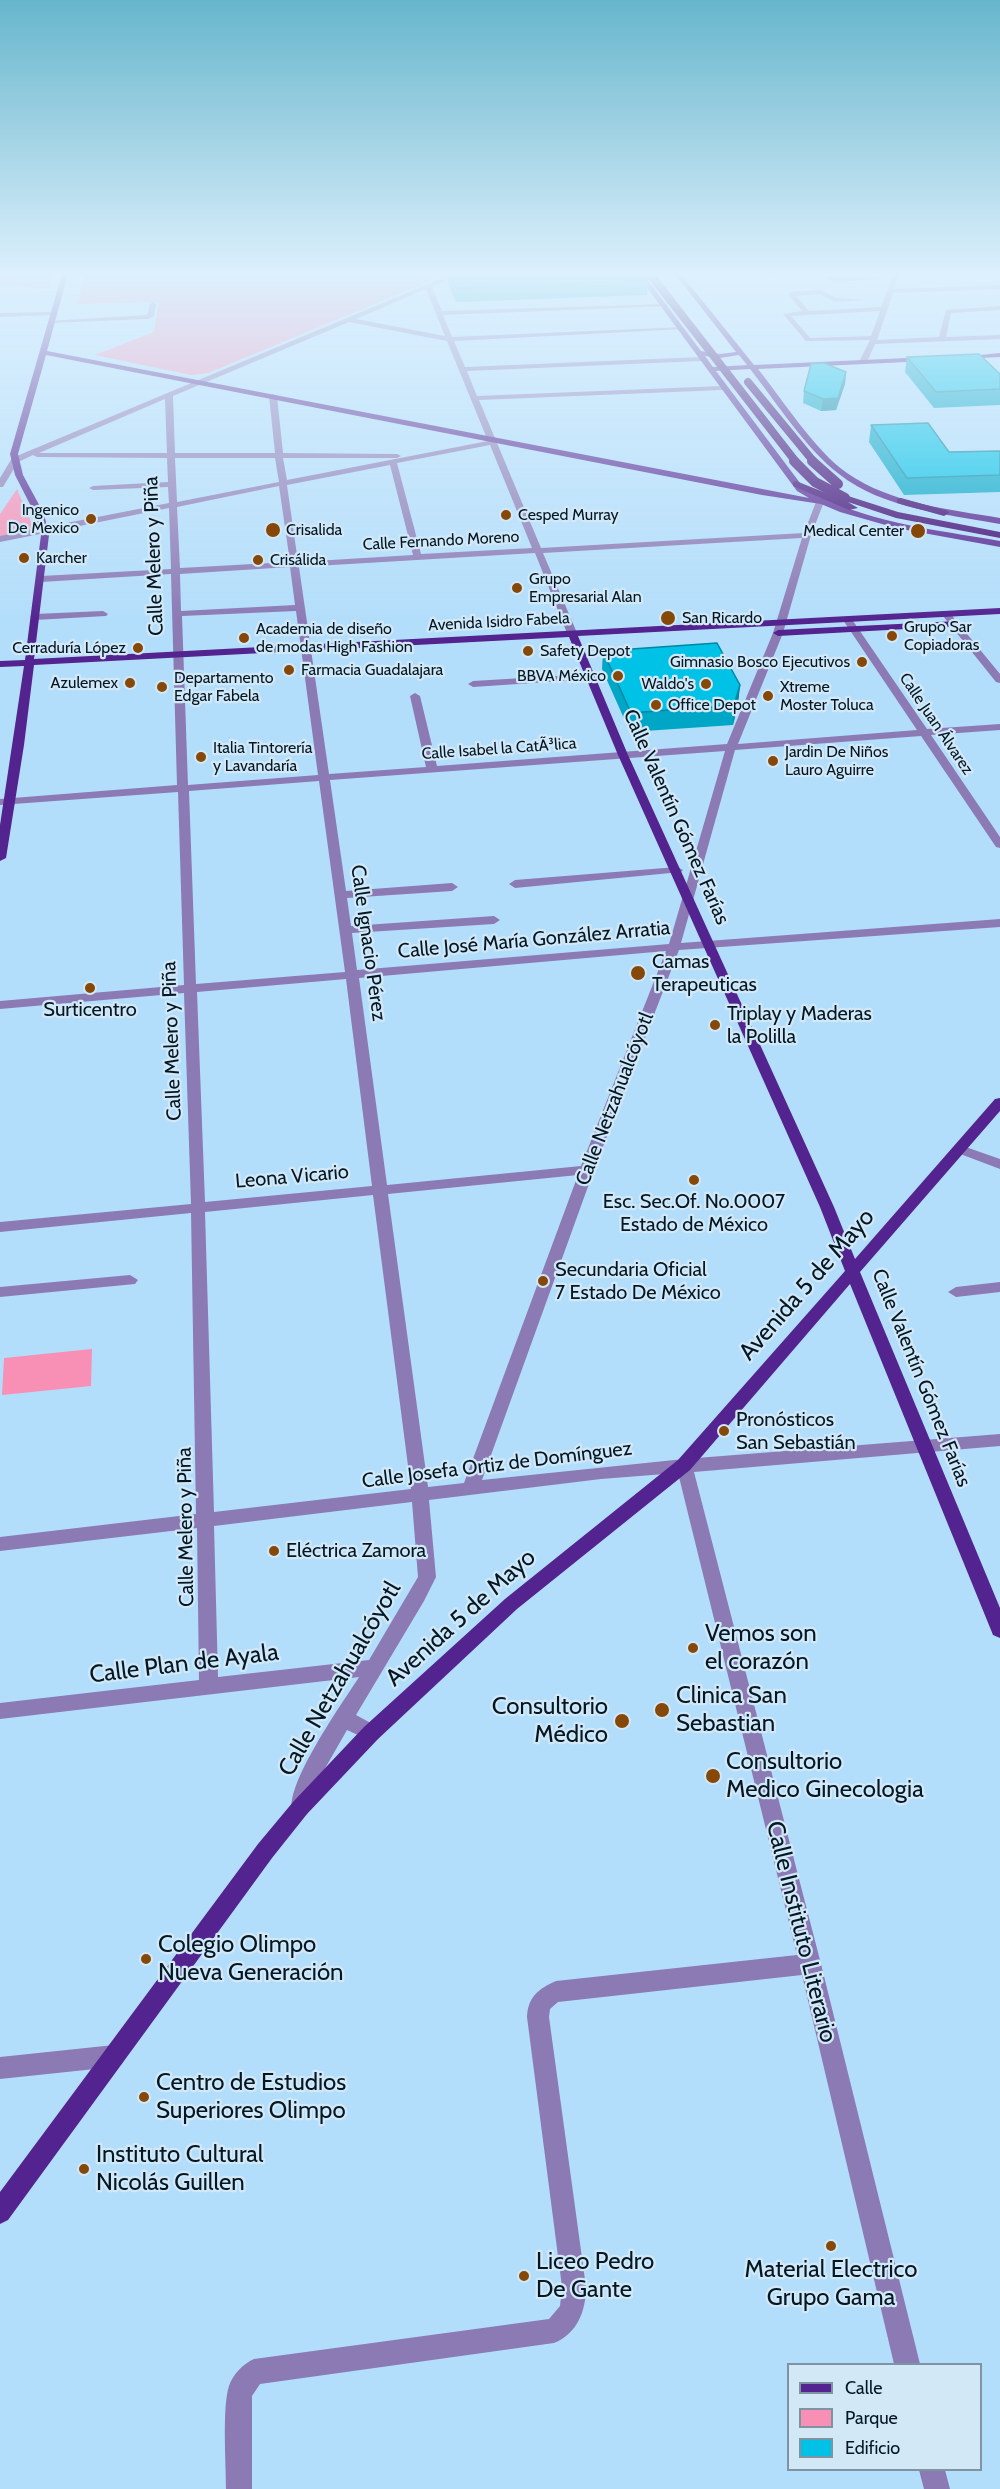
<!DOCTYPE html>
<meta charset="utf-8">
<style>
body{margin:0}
#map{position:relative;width:1000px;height:2489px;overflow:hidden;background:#b3defb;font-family:Cabin,sans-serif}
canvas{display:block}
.legend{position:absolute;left:787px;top:2363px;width:195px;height:108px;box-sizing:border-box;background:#d2e8f7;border:2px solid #7f94a3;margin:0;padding:8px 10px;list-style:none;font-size:18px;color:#031724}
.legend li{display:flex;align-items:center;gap:12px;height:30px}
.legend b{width:30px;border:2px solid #7f94a3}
</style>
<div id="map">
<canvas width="1000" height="2489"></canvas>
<ul class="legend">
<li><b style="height:8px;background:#53238f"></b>Calle</li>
<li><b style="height:16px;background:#f88fb4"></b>Parque</li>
<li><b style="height:16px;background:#00c1e6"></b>Edificio</li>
</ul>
</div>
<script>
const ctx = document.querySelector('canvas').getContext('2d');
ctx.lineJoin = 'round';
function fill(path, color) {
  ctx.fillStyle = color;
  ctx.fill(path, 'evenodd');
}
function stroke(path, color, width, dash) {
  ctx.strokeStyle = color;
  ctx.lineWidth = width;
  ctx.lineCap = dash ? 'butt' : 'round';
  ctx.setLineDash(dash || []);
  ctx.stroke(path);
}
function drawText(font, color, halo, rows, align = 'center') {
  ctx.font = font + ' Cabin,sans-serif';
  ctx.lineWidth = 4.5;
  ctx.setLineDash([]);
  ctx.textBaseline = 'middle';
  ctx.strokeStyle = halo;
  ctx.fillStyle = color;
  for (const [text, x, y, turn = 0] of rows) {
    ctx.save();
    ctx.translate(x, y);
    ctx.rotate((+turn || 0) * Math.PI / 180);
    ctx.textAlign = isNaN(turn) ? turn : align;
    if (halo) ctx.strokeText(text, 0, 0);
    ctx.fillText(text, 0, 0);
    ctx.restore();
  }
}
fill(new Path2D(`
 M0,274H54L49,289L0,285Z
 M85,274H447L208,373L191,375L95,355L154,332L159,302L77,304Z
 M17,489L34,529L0,537V514Z
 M92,1349L91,1386L2,1395L4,1358Z`), '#f88fb4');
fill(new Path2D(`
 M452,274H460L432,287L442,311L664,304L667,306L443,315L452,337L682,327L685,329L454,341L465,367L701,357L705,359L701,361L467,371L477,396L722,386L726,388L722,390L479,400L541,548L804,533L816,502L820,500L824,502L811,535L783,633L738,744L917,730L843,620L848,617L851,618L927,729L1000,724V730L931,735L1000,837V848L996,847L921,736L735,750L681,943L1000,919V927L679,950L594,1170L482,1480L684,1459L1000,1434V1446L694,1472L821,1964L920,2364H894L802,1975L558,2002L550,2009L549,2017L586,2287C586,2311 577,2334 554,2343L260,2384L252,2396V2489H226C226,2464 222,2407 229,2386C233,2374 243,2364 254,2359L549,2319L560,2306L562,2287L527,2017C528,1997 538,1989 556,1981L797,1955L678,1473L601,1479L429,1500L436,1577L424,1601L356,1715L378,1727L381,1733L378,1739L371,1741L347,1730L315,1786L307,1814L300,1817L293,1814C281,1789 344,1701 359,1677L0,1719V1703L199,1680L197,1528L0,1551V1537L196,1514L191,1213L0,1232V1222L191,1204L184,993L0,1009V1001L184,985L178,792L0,805V799L177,785L171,574L41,582L36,579L41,576L171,569L169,508L0,542V536L169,503L168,487L93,490L89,488L93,486L168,482L167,458L37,457L33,455L18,462L3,487H0V478L12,458ZM426,289L445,336L356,319ZM349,322L447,341L488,441L287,480L283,458H397L401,456L397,454L283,453L277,396L273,394L269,396L275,453H175L173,396ZM165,399L167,453H39ZM490,445L532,548L421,554L397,463ZM175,458H275L279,482L177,502ZM390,465L413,555L298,562L287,485ZM279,486L290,562L180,568L177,507ZM802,538L773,633L727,744L437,766L420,696L415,693L410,696L426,767L329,774L299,567L535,553L567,633L572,636L577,633L543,553ZM290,567L295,605L181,611L180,574ZM296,611L318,775L188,785L182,616ZM725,751L669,944L357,970L352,933L494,924L500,920L494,916L351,926L347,898L452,891L458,887L452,883L346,891L330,780ZM319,781L345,972L196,984L189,791ZM666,951L581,1166L387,1185L359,978ZM346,979L372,1186L205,1202L197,992ZM578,1175L464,1483L428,1487L388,1194ZM373,1195L411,1489L214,1512L205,1212ZM412,1502L418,1577L369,1660L218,1677L214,1526Z
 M735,274H741L744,277L739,278Z
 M767,274H774L775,275L772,277Z
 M893,274H899L894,289L1000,285V289L893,293L877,340L939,337L946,310L1000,306V310L951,313L946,337L1000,335V339L875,344L867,362L863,364L859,362L870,340L806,341L783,314L802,311L788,294L791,292L821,290L836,298L866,300L835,302L820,294L796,296L809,311L881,307ZM880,311L871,336L810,338L791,316Z
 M828,276L880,277L883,279L837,282L826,279Z
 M153,302L156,304L154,316L148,319L51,323L48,321L147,315L150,304Z
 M55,312L53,315L0,317V313Z
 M103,611L108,614L106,616L35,620L30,617L35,614Z
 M943,612H949L1000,674V683L996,682L943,616Z
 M590,674L593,675V679L473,687L468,684L473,681Z
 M677,867L683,870L681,872L515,888L509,884L515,880Z
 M960,1145L1000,1159V1169L955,1152L953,1149Z
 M130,1275L138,1280L135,1284L0,1297V1287Z
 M1000,1282V1292L956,1297L948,1292L956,1287Z
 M114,2045L122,2048L125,2056L122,2064L114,2067L0,2079V2057Z
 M919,2470H945L950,2489H924Z`), '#8c7ab4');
fill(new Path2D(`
 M62,274H68L47,351L809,498L797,491L637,274H643L701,351L720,354L736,352L675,274H681L754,365L928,357L932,359L928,361L758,369C783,400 815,451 847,473C892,504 948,509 1000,518V524C947,514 883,509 839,474C805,448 777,403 750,369L716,371L803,487C863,523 933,529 1000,541V547L896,528L840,512L821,504L762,495L46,355L18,454L23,475L44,514L49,535L34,659L1000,608V614L578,636L628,755L834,1207L855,1259L995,1099L1000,1098V1111L860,1272L1000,1608V1638L993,1635L991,1630L850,1284L690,1470L517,1609L378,1739L307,1814L272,1858L8,2220L0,2224V2192L258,1844L293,1802L364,1727L505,1599L678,1460L845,1271L820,1207L618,755L569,637L34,665L24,745L6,858L0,861V825L24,666L0,667V661L25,660L41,535L35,514L15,475L10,454ZM739,355L747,365L713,367L705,356L720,358Z
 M1000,353V357L964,359L960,357Z
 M958,621L963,624L961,626L778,636L773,633L778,630Z`), '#53238f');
fill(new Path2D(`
 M796,481L841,499L845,495L898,512L1000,532V538L896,518L848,502L858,508L849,510L793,486V482Z
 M901,498L948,511L949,513L944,516L897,503V499Z`), '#3b056f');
stroke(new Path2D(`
 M650,274L796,462
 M748,382L814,462`), '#3b056f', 8);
stroke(new Path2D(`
 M794,461L815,482L845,498
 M812,461L838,484`), '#3b056f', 10);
fill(new Path2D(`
 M448,274H644L648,280L647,295L456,302L448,284Z
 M907,357L1000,374V405L934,408L905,372Z
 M846,372L845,384L836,410L821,411L803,403L804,391Z
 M871,425L949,452L1000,451V492L904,495L869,442Z
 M603,651L740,685L738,704L733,725L630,732L602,669Z`), '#00a6c6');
fill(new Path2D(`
 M846,372L845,384L836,410L821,411L823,399Z
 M740,685L738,704L733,725L734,705Z`), '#0087a1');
const building = new Path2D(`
 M450,274H644L648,280L456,288Z
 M979,354L1000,374V389L936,392L907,357Z
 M824,363L846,372L838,398L823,399L804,391L811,364Z
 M928,423L949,452L1000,451V475L907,478L871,425Z
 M717,643L740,685L734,705L631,713L603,651Z`);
fill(building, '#00c1e6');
stroke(building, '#0087a1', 1.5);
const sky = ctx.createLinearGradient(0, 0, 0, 622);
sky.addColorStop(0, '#67b6cc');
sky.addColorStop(0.44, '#ddf0fd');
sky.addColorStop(1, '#ddf0fd00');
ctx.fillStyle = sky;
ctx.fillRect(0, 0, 1000, 622);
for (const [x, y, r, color] of [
 [506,515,6,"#864808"],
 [91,519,6,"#864808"],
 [273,530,8,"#864808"],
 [918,531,8,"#864808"],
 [24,558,6,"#864808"],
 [258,560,6,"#864808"],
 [517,588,6,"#864808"],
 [668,618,8,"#864808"],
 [892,636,6,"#864808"],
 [244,638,6,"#864808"],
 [138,648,6,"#864808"],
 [528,651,6,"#864808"],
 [862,662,6,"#864808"],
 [289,670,6,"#864808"],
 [618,676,6,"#864808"],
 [130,683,6,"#864808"],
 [706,684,6,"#864808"],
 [162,687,6,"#864808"],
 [768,696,6,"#864808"],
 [656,705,6,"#864808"],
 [201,757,6,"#864808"],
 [773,761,6,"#864808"],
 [638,973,8,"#864808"],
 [90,988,6,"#864808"],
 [715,1025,6,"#864808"],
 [694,1180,6,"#864808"],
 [543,1281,6,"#864808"],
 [724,1431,6,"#864808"],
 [274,1551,6,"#864808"],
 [693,1648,6,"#864808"],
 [662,1710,8,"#864808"],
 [622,1721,8,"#864808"],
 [713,1776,8,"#864808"],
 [146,1959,6,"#864808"],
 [144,2097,6,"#864808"],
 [84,2169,6,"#864808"],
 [831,2246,6,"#864808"],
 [524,2276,6,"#864808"]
]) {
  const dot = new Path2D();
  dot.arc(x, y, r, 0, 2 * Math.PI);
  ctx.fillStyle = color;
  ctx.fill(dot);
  stroke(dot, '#d2e8f7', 2);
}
drawText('16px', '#031724', '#d2e8f7', [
 ["Ingenico",79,510,"right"],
 ["De Mexico",79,528,"right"],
 ["Cesped Murray",518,515],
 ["Crisalida",286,530],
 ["Medical Center",904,531,"right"],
 ["Karcher",36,558],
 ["Crisálida",270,560],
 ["Grupo",529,579],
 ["Empresarial Alan",529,597],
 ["San Ricardo",682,618],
 ["Grupo Sar",904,627],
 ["Copiadoras",904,645],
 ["Academia de diseño",256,629],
 ["de modas High Fashion",256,647],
 ["Cerraduría López",126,648,"right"],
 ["Safety Depot",540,651],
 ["Gimnasio Bosco Ejecutivos",850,662,"right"],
 ["Farmacia Guadalajara",301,670],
 ["BBVA México",606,676,"right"],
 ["Departamento",174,678],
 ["Edgar Fabela",174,696],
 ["Azulemex",118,683,"right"],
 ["Waldo's",694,684,"right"],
 ["Xtreme",780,687],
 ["Moster Toluca",780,705],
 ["Office Depot",668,705],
 ["Italia Tintorería",213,748],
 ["y Lavandaría",213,766],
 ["Jardin De Niños",785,752],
 ["Lauro Aguirre",785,770]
], 'left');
drawText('16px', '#031724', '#d2e8f7', [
 ["Calle Fernando Moreno",441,541,-3],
 ["Avenida Isidro Fabela",499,622,-3],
 ["Calle Juan Álvarez",936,724,56],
 ["Calle Isabel la CatÃ³lica",499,749,-4]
]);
drawText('20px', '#031724', '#d2e8f7', [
 ["Calle Melero y Piña",154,556,-92],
 ["Calle Valentín Gómez Farías",676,817,66],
 ["Calle José María González Arratia",534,940,-5],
 ["Calle Ignacio Pérez",368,943,82],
 ["Calle Melero y Piña",172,1041,-92],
 ["Calle Netzahualcóyotl",615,1099,-69],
 ["Leona Vicario",292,1177,-5],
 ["Calle Valentín Gómez Farías",921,1378,68],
 ["Calle Josefa Ortiz de Domínguez",497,1465,-7],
 ["Calle Melero y Piña",186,1527,-91]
]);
drawText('20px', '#031724', '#d2e8f7', [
 ["Camas",652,962],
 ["Terapeuticas",652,985],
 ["Surticentro",90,1010,"center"],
 ["Triplay y Maderas",727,1014],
 ["la Polilla",727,1037],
 ["Esc. Sec.Of. No.0007",694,1202,"center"],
 ["Estado de México",694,1225,"center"],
 ["Secundaria Oficial",555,1270],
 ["7 Estado De México",555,1293],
 ["Pronósticos",736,1420],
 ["San Sebastián",736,1443],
 ["Eléctrica Zamora",286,1551]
], 'left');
drawText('24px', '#031724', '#d2e8f7', [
 ["Avenida 5 de Mayo",807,1285,-49],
 ["Avenida 5 de Mayo",461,1618,-42],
 ["Calle Plan de Ayala",184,1664,-7],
 ["Calle Netzahualcóyotl",340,1679,-60],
 ["Calle Instituto Literario",801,1932,76]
]);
drawText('24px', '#031724', '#d2e8f7', [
 ["Vemos son",705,1634],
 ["el corazón",705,1662],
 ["Clinica San",676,1696],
 ["Sebastian",676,1724],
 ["Consultorio",608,1707,"right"],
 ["Médico",608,1735,"right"],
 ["Consultorio",726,1762],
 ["Medico Ginecologia",726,1790],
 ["Colegio Olimpo",158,1945],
 ["Nueva Generación",158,1973],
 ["Centro de Estudios",156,2083],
 ["Superiores Olimpo",156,2111],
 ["Instituto Cultural",96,2155],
 ["Nicolás Guillen",96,2183],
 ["Liceo Pedro",536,2262],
 ["De Gante",536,2290],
 ["Material Electrico",831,2270,"center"],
 ["Grupo Gama",831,2298,"center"]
], 'left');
</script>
